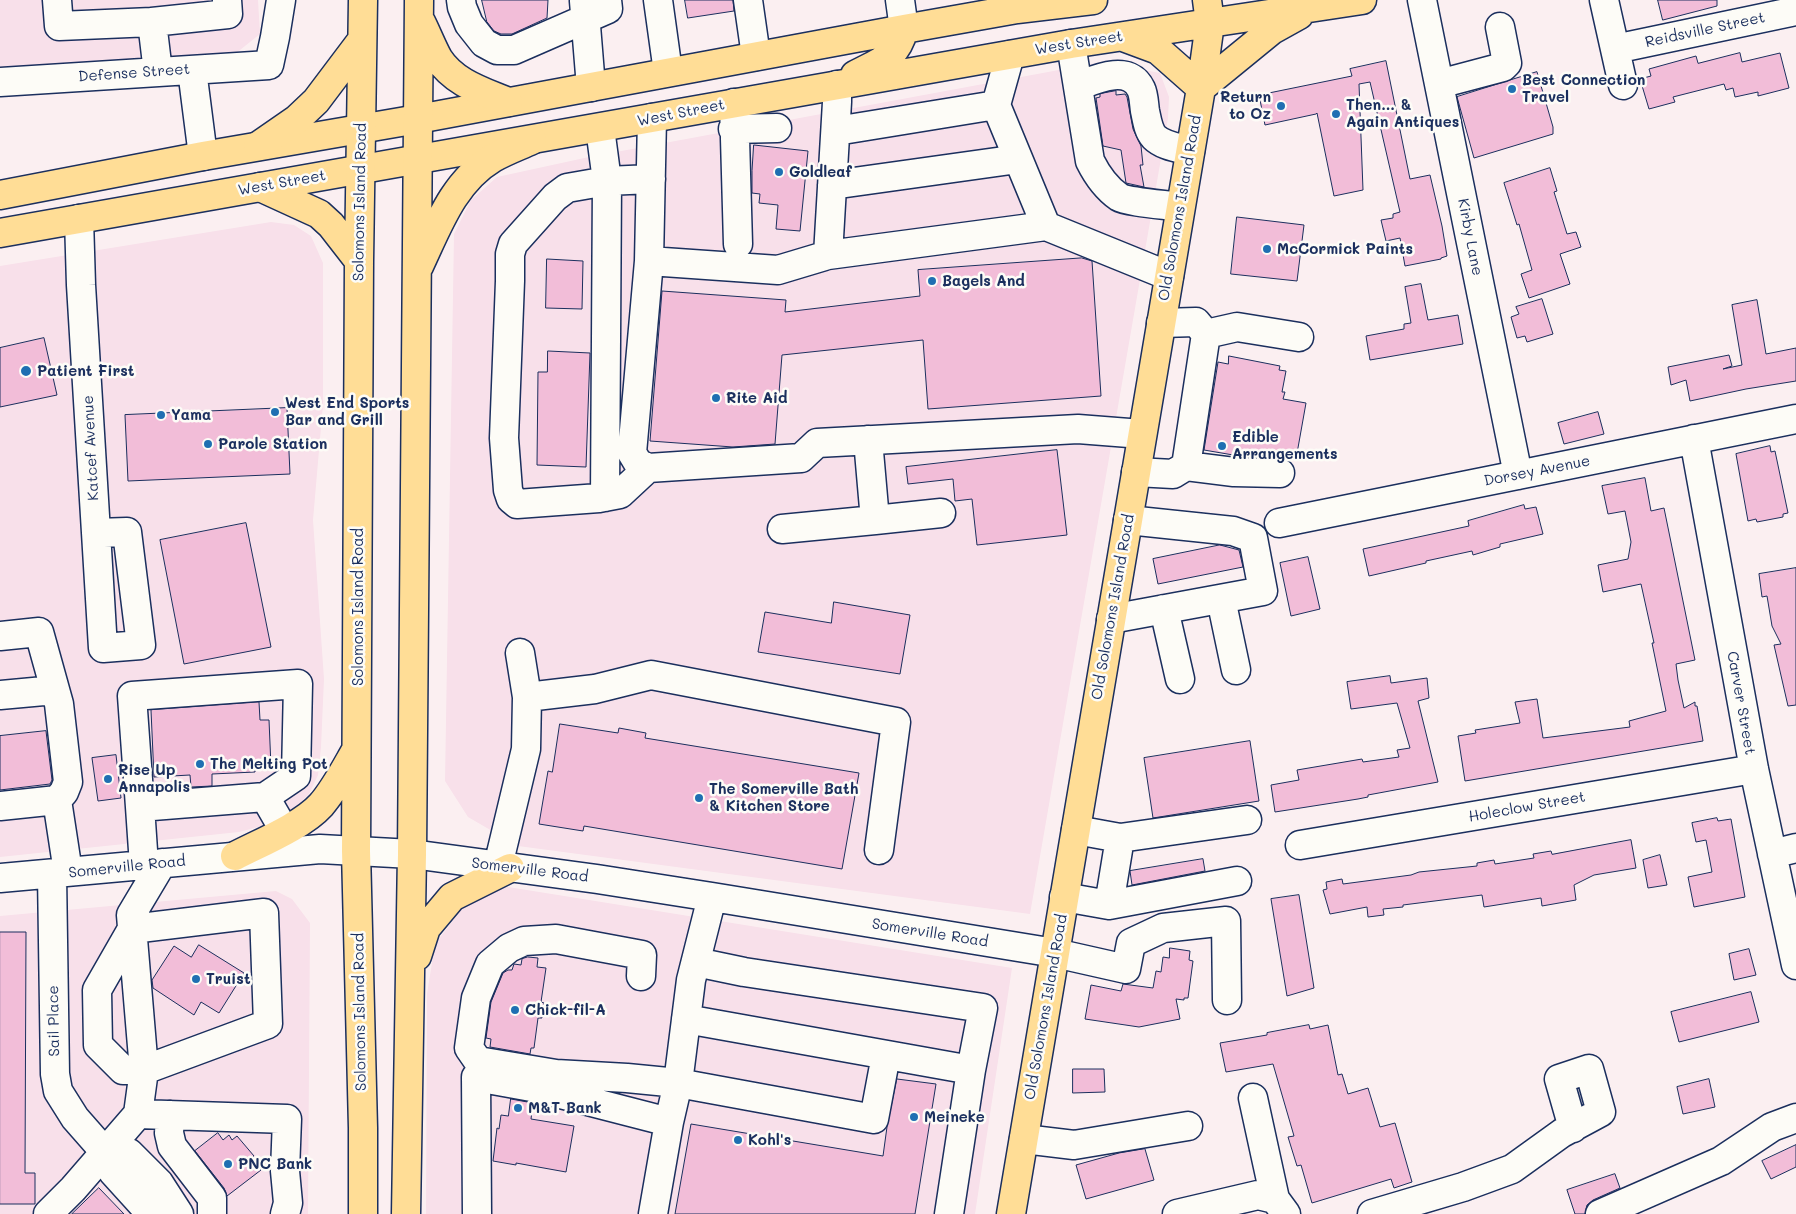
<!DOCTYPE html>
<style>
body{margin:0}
canvas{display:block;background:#fbeff1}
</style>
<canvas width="1796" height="1214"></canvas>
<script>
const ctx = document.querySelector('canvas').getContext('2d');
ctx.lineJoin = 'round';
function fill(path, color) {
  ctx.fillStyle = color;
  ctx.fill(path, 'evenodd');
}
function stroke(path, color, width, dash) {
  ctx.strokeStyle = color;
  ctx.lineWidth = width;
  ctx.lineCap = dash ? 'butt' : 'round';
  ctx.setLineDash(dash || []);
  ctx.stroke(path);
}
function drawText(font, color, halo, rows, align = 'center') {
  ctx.font = font + ' Mali,sans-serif';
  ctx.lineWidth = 5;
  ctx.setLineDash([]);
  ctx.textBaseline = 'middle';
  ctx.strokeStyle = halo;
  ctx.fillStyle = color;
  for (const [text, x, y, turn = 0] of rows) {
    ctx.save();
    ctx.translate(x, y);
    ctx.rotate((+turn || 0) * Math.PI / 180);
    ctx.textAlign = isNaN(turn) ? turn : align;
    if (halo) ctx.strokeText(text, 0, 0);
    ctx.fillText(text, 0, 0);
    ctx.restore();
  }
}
fill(new Path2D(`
 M0,0H258L260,34L230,58L0,71Z
 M1102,62L1160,73L1169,97L1168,118L1030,914L518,846L468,817L445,781L454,234L471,200L497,177L589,157Z
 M271,222L294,225L311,236L323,263V404L313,520L324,679L321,747L318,775L309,794L295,808L262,826L239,832L0,857V266Z
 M502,886L1012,968L975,1214H426L427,994L435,944L467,902Z
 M276,891L292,899L310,923L308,1214H0V916Z`), '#f8e0ea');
const building = new Path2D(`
 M482,0H548L547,18L512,34H501L494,31L487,22Z
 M685,0H733L734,11L688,18Z
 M1658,0H1717V6L1663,20Z
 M1740,53L1742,62L1780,53L1789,88L1758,96V92L1735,97L1733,88L1726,90L1724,84L1673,97L1675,102L1649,109L1640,79L1651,76L1649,69L1696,56L1698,63Z
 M1386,61L1410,179L1430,175L1442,226L1447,256L1441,258V259L1405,266L1400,238L1386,241L1381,220L1393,218V214L1400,212L1370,82L1359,84L1363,190L1334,196L1317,113L1316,114L1265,125L1259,95L1352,76L1350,69Z
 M1537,72L1553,127V134L1474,158L1457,97Z
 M1116,91V95L1125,94L1127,97L1133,129L1141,146L1143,165H1140L1144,187L1126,183L1121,150L1103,146L1096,98L1100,97V94Z
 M754,145L808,151L800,231L776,229L778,205L759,203L760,194L752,193V171Z
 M1550,168L1557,191L1554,192L1567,234L1576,232L1581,247L1560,254L1570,284L1529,298L1521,274L1532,270L1519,224L1517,225L1504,183Z
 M1237,217L1304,225L1297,281L1231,274Z
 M1082,258L1092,261L1101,396L928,409L923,340L782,355L775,444L733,447L650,441L662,291L786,300L785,312L920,296L918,270Z
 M547,259L583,261L582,309L546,308Z
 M1421,284L1428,320L1458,315L1463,344L1370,360L1366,336L1404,329V324L1411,323L1405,287Z
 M1542,299L1553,334L1527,342L1525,336L1517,338L1511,317L1519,314L1516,307Z
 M1757,300L1766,354L1796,348V381L1746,389L1690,401L1686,380L1671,385L1668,367L1729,355L1732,366L1723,369L1742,365L1732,305Z
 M44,338L57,395L0,407V348Z
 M548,351L590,353L586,467L537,465L538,372H547Z
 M1229,356L1280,366L1279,370L1286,371L1282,392H1285L1283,399L1306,403L1296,459L1263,453L1262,457L1239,456L1204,450L1218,362L1228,364Z
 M287,408L290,474L128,481L125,415Z
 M1598,412L1604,434L1564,444L1558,423Z
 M1770,446L1771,452L1775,451L1788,513L1783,514V517L1757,522L1756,519L1748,521L1736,454Z
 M1057,450L1067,535L977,545L972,499L955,501L953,479L908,484L906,467Z
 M1645,478L1651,511L1664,508L1695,660L1676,664L1678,680L1684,708L1695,702V706H1697L1703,741L1465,781L1458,736L1476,733L1475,730L1520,723L1515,702L1537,699L1543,738L1630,727L1629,721L1666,711L1652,643H1654L1641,584L1603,592L1598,565L1628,559L1631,542L1625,511L1608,514L1602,486Z
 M1524,505L1525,509L1536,507L1543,534L1500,544V547L1473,555L1472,551L1426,561V563L1369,576L1363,549L1469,526L1468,521Z
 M246,523L271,647L184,664L160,540Z
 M1220,545L1239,550L1243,567L1158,584L1153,559Z
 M1308,557L1320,609L1291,616L1280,563Z
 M1796,568V705L1788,706L1774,645L1781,644L1772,626L1767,596L1762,597L1759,574Z
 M834,602L910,615L900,674L758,652L765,612L831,623Z
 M1390,676L1391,683L1427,678L1429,698L1418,701L1438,782L1368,795V797L1358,799L1275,812L1271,785L1299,780L1297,770L1362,759L1363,762L1399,757L1397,750L1410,748L1397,703L1351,709L1347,682Z
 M259,702L260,720H269L271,767L255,768V772L212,774V786L191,787L190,775L154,777L151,710Z
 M560,724L618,733L619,728L646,733L645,738L859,773L842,869L584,826L583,831L539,824L548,771L552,772Z
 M46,731L52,780L50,784L0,790V736Z
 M1250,741L1259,801L1153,818L1144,758Z
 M116,755L121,798L98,801L92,758Z
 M1717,818L1718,821L1731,819L1745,897L1694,907L1688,877L1712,872L1706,840L1696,842L1692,823Z
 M1631,840L1636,868L1594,875L1574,885L1576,900L1542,906L1541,898L1484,907L1482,895L1403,905V907L1383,909L1384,915L1368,917L1367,907L1330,914L1323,890L1327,889L1326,882L1342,879L1343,884L1411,875L1419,872L1477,866V863L1494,860L1495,864L1534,858L1533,854L1551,851L1552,854Z
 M1660,855L1667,885L1648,888L1643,860Z
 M1203,859L1205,871L1132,885L1130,871Z
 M1299,895L1314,988L1287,996L1271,899Z
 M0,932H26L25,1173H35V1204H0Z
 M199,945L244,973L219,1013L201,1002L194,1015L153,988L152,980L174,946L191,957Z
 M1170,948L1190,951L1189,960L1193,961L1188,998H1184V1000L1176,999L1180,1019L1139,1027L1085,1019L1091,985L1121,991L1123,984L1153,988L1156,971L1161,972L1163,957L1169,958Z
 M1749,949L1756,975L1734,980L1729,954Z
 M528,957L538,958L537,967L546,968L541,1002L544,1003L542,1018H538L534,1048H531L530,1054L490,1047L491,1039L486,1038L491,1002L503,973L508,970H512L514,964L521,965L522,959Z
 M1751,992L1759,1022L1679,1042L1671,1012Z
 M1309,1025L1310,1029L1328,1025L1338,1075L1342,1074L1348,1094L1368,1088L1380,1127L1395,1123L1412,1182L1394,1188L1391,1179L1312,1203L1301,1165L1297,1166L1288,1137L1294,1136L1273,1064L1226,1072L1220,1043L1267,1035V1033Z
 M1073,1069H1104L1105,1092L1073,1093Z
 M897,1079L936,1084L915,1214H675L691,1124L883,1156L887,1127Z
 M1709,1079L1715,1107L1683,1114L1677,1087Z
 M511,1099L533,1103L531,1119L574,1126L566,1172L516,1163V1165L493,1161L497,1128L499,1129L501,1115L508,1116Z
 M218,1133L223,1140L229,1135L232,1140L237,1136L254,1156L251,1158L261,1170L227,1196L224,1188L195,1151Z
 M1796,1145V1167L1771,1179L1762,1161Z
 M1145,1149L1154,1180L1086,1199L1076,1165L1119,1153Z
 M1615,1174L1620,1188L1593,1200L1587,1205L1585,1214H1575L1567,1190Z
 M99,1188L124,1214H72Z`);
fill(building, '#f2bdd8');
stroke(building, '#1b2f5e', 1);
const minor = new Path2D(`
 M57,0L59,26L152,22
 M461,0L462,7L469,24L484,43L497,50H514L608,9L607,0
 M658,0L668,72
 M748,0L756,56
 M900,0L904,29
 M1422,0L1518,475
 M1604,0L1623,85
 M584,1L591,87
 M1071,44L1090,161C1097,175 1106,188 1119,197C1127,202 1169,205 1180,207
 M1615,49L1796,11
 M192,70L203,156
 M158,72L152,22L228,14L227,0
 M0,82L269,65L275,37L281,0
 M1439,84L1503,67L1507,63L1500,27
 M1078,86C1096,79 1129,64 1141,89C1144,95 1144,105 1145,111C1147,120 1148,130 1154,137C1163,146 1179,148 1190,151
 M734,103L738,244
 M996,105L1046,226
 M652,118L649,261L778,270L828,255L1046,226L1169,276
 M600,128L607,181L605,497
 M733,129L777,128
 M836,131L996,105L1010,55
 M832,185L1018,159
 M79,219L81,285L103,648L141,645L127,532L96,533
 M828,255L837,102V85
 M649,261L632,453L638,463L648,468L801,458L817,443L1078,429L1142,434
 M1206,334L1237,327L1299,337
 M1694,439L1754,769L1796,965
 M1186,466L1234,472L1280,473
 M648,468L620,494L599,498L517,504L511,499L508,490L504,438L510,281V254L513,244L555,197L567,188L607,181L651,179
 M1136,472L1173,474L1186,466L1206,334L1196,322L1161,323
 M875,520L941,513
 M1279,523L1796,419
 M782,529L875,520L868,440
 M1221,599L1236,670
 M1164,609L1180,679
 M1111,619L1263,591L1253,538L1233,531L1128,520
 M0,636L39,632L59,704L68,782L64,792L57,800L68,872
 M0,695L55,690
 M527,697L595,689L651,675L896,722L879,850
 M0,806L57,800
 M140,807L132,696L298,684L296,776L265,797
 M1120,838L1247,820
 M1300,845L1754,769
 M1772,854L1796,848
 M144,865L140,807L265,797L284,830
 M498,866L526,749L527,697L520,653
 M52,874L55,1074L58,1091L75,1118L104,1151L113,1172L151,1214
 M0,878L320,849L412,854L597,879L712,897L1055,953L1126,969L1131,943L1163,928L1226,921L1227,1000
 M1064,897L1109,905L1120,838L1076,830
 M1109,905L1237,881
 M264,913L268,1024L144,1070H123L98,1045L97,990L132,929Z
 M696,962L744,972L983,1008L971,1070L949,1214
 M641,976L642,955L556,939L524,941L509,948L490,964L476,998L469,1048L478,1061L556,1074L627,1078L678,1083L874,1119L886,1055
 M686,1019L971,1070
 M1253,1098L1275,1199
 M138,1114L287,1119L285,1171L288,1203L285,1214
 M170,1115L169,1133L172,1146L212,1198V1214
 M1024,1139L1074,1145L1188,1126
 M104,1151L129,1153L159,1183L179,1214
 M48,1214L73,1189L138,1114L144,1070L131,915L162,863
 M477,1214L476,1077L537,1088L669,1122
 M653,1214L669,1122L678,1083L691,980L712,897
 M1177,1214L1258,1195L1275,1199L1286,1214
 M1372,1214L1463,1187L1512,1169L1562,1133L1601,1112L1589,1069L1559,1079L1573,1128
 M1600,1214L1721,1161L1772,1127L1796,1118`);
const major = new Path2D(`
 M1123,37L1158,50L1201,88L1272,30L1299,15
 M855,75C881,61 896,59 904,29
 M0,195L203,156L418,119L904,29L1017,9L1093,0
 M0,233L1071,44L1362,0
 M1011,1214L1201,88L1210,23L1207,0`);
const highway = new Path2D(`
 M421,22C427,34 432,47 438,58C454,83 482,91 508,102
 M258,146L297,119L316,101L362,40
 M260,187L319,214L331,225L359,261
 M419,266C438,226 453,182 493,158C505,151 519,146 532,140
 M235,856C260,843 302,826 321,805C335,789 345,769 356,750
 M417,956L426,928L452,897L510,868
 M363,1214V1128L356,851L359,261L363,0
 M406,1214L412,854L419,0`);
stroke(minor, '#1b2f5e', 31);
stroke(major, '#1b2f5e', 31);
stroke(highway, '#1b2f5e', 31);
stroke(minor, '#fdfcf7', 28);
stroke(major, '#ffdd96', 28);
stroke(highway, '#ffdd96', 28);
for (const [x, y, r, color] of [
 [1512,89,5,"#1f6fb2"],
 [1281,106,5,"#1f6fb2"],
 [1336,114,5,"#1f6fb2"],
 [779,172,5,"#1f6fb2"],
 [1267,249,5,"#1f6fb2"],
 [932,281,5,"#1f6fb2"],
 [26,371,6,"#1f6fb2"],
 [716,398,5,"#1f6fb2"],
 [275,412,5,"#1f6fb2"],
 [161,415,5,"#1f6fb2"],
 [208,444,5,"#1f6fb2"],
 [1222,446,5,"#1f6fb2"],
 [200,764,5,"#1f6fb2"],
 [108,779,5,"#1f6fb2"],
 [699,798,5,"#1f6fb2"],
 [196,979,5,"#1f6fb2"],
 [515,1010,5,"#1f6fb2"],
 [518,1108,5,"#1f6fb2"],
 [914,1117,5,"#1f6fb2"],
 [738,1140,5,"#1f6fb2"],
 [228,1164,5,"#1f6fb2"]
]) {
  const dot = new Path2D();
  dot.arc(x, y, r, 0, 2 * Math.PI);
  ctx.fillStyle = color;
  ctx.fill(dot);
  stroke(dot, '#fdfcf7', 2);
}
drawText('15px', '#1b2f5e', '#fdfcf7', [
 ["Reidsville Street",1705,30,-12],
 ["West Street",1079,43,-9],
 ["Defense Street",134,73,-4],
 ["West Street",681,113,-11],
 ["West Street",282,183,-10],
 ["Solomons Island Road",360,202,-89],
 ["Old Solomons Island Road",1180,208,-80],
 ["Kirby Lane",1470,237,79],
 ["Katcef Avenue",91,448,-93],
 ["Dorsey Avenue",1537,471,-11],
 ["Solomons Island Road",358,607,-90],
 ["Old Solomons Island Road",1113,607,-80],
 ["Carver Street",1741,703,80],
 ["Holeclow Street",1527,807,-10],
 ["Somerville Road",127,867,-6],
 ["Somerville Road",530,870,7],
 ["Somerville Road",930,933,9],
 ["Old Solomons Island Road",1046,1007,-80],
 ["Solomons Island Road",360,1012,-91],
 ["Sail Place",54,1021,-91]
]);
drawText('bold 15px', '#1b2f5e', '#fdfcf7', [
 ["Best Connection",1522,80],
 ["Travel",1522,97],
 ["Return",1271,97,"right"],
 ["to Oz",1271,114,"right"],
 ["Then... &",1346,105],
 ["Again Antiques",1346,122],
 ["Goldleaf",789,172],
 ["McCormick Paints",1277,249],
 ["Bagels And",942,281],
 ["Patient First",37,371],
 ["Rite Aid",726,398],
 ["West End Sports",285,403],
 ["Bar and Grill",285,420],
 ["Yama",171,415],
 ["Edible",1232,437],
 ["Arrangements",1232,454],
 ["Parole Station",218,444],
 ["The Melting Pot",210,764],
 ["Rise Up",118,770],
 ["Annapolis",118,787],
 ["The Somerville Bath",709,789],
 ["& Kitchen Store",709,806],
 ["Truist",206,979],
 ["Chick-fil-A",525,1010],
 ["M&T Bank",528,1108],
 ["Meineke",924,1117],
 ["Kohl's",748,1140],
 ["PNC Bank",238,1164]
], 'left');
</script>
